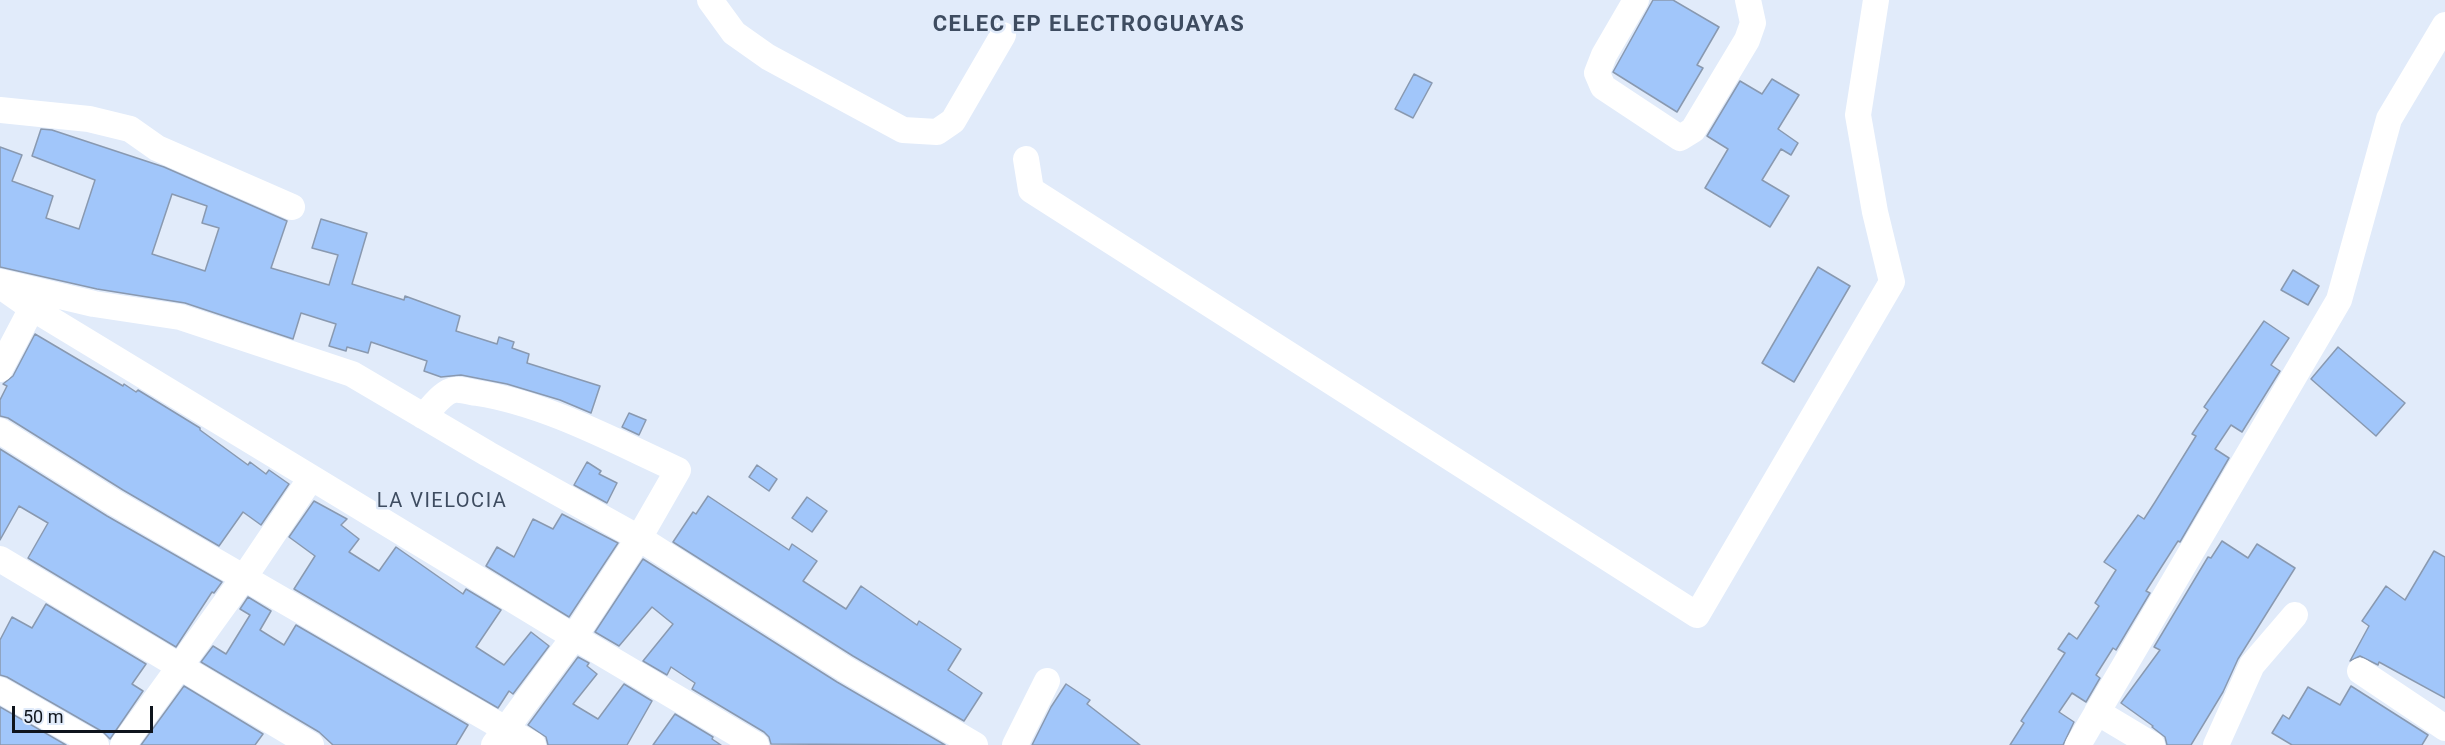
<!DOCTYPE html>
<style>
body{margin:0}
#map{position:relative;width:2445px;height:745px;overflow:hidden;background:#e1ebfa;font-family:Roboto,sans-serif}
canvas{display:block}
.scale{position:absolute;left:12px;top:706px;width:141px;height:27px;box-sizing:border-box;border:3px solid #0e141c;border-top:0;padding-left:8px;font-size:18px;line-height:21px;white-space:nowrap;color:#0e141c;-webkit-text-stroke:4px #e1ebfa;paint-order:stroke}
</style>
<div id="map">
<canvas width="2445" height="745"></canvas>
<div class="scale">50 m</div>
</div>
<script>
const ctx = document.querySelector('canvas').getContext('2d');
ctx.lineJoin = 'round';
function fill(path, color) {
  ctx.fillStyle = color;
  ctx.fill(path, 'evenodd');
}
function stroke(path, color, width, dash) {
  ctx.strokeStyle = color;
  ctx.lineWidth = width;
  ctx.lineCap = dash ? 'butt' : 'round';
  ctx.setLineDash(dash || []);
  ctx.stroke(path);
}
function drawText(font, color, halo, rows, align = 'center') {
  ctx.font = font + ' Roboto,sans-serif';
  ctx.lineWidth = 5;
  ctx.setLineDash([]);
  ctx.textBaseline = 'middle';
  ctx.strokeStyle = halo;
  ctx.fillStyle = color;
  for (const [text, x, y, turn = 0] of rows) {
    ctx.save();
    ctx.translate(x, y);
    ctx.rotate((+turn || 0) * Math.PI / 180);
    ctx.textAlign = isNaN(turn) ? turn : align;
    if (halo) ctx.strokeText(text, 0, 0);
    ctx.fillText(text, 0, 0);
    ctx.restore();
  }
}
const building = new Path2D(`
 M1653,0H1673L1719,27L1697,65L1703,68L1677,112L1613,72Z
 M1414,74L1432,83L1413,118L1395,109Z
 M1772,79L1799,95L1778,129L1798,143L1791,155L1781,149L1762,180L1789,196L1770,227L1705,188L1728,149L1707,136L1740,81L1762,94Z
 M41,129L52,130L164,167L287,221L271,268L329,285L338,255L312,248L321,219L367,233L352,284L404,300L405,296L460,316L456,331L497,344L499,337L514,342L512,348L529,354L527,363L600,386L591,413L560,400L507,384L461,375L441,377L424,371L427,361L371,342L368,353L347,347L346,351L329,346L336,324L301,313L293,339L185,303L97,289L0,267V147L22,155L12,181L53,196L46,218L79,229L95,180L32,156ZM172,194L207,206L202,223L219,228L205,271L152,254Z
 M1818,267L1850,286L1794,382L1762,363Z
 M2293,270L2319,286L2308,305L2281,290Z
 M2264,321L2289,338L2271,365L2280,371L2242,432L2231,425L2215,449L2229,458L2180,542L2178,541L2146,591L2150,593L2116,650L2113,648L2096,675L2100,678L2086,702L2072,693L2059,712L2074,722L2063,745H2010L2024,723L2021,721L2065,653L2058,649L2069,633L2077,639L2099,606L2095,603L2116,570L2104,562L2138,515L2144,519L2155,502L2196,436L2192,434L2208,410L2204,407Z
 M35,334L123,386L124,384L136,392L138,390L200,428V430L248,465L250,462L266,474L269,470L289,484L261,525L243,512L219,546L123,490L8,418L0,416V400L7,386L3,384L13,376Z
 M2338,347L2405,403L2376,436L2311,379Z
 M629,413L646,420L639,435L622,427Z
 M0,449L107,516L222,582L214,593L212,592L176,647L28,558L48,523L19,506L0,540Z
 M587,462L601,471L599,474L617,483L607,503L574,485Z
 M757,465L777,479L769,491L749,477Z
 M708,496L789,550L792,544L817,561L803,581L846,609L861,586L917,625L919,621L961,649L948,670L982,693L964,721L853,656L673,542L693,512L696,514Z
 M807,497L827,511L812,532L792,518Z
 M314,501L347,519L341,525L359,539L349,552L379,571L396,547L463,594L466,589L501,610L476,647L504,665L531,632L549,646L513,694L509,691L498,708L294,589L315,556L289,537Z
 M562,514L618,543L569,617L486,566L497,547L514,557L533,519L553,529Z
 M2222,541L2248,558L2257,544L2295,568L2238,659L2223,692L2191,745H2167L2165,737L2152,727L2153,726L2121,703L2160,650L2154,647L2208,557L2211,558Z
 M2434,551L2445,557V698L2379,662L2378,665L2360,656L2350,661L2369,626L2362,621L2386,586L2405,600Z
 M643,559L837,682L945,745L771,744L769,737L764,732L692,689L695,683L671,667L667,675L643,661L673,624L652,607L619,646L595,632Z
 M248,597L271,611L260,630L284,645L296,625L468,725L456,745H333L319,732L201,662L213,646L226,654L250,615L240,609Z
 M46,604L146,664L132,684L143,691L110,739L103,732L7,677L0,675V640L12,617L32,628Z
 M578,657L589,663L587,666L597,674L573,704L598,719L624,684L652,701L627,745H548L546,737L528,725Z
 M1066,684L1090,700L1087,704L1140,745H1032L1051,707Z
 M184,686L263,734L255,745H141Z
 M2351,686L2428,735L2422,745H2292L2272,733L2283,715L2289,719L2308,687L2340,705Z
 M0,707L66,745H0Z
 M675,714L713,737L712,739L721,745H653Z`);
fill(building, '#a1c6fa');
stroke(building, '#8999b0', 1.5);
stroke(new Path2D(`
 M710,0L734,33L768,57L903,130L937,132L953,121L1003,35
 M1636,0L1604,55L1597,73L1603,87L1680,138L1693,130L1747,40L1753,23L1748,0
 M0,110L89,119L130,129L157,148L292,207
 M1026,159L1031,190L1697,615L1892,282L1875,212L1858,115L1876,0
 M0,282L94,304L180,317L352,374L488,454L639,538L845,669L975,745
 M5,289L32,308L574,637L756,745
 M0,369L32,308
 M423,416C432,408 442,392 454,390C461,389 470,392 477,393C547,404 614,441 678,470L639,538L574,637L494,745
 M0,431L115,503L533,745
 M0,559L311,745
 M2360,671L2445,728
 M0,690L96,745
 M2097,712L2152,745
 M123,745L245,576L311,478
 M1015,745L1047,681
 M2078,745L2339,300L2389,119L2445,25
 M2216,745L2252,665L2295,615`), '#fff', 26);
ctx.letterSpacing = '1.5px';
drawText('20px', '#3e4c60', '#e1ebfa', [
 ["LA VIELOCIA",442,502]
]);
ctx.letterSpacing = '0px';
ctx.letterSpacing = '1.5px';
drawText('bold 22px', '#3e4c60', '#e1ebfa', [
 ["CELEC EP ELECTROGUAYAS",1089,25]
]);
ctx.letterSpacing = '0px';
</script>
